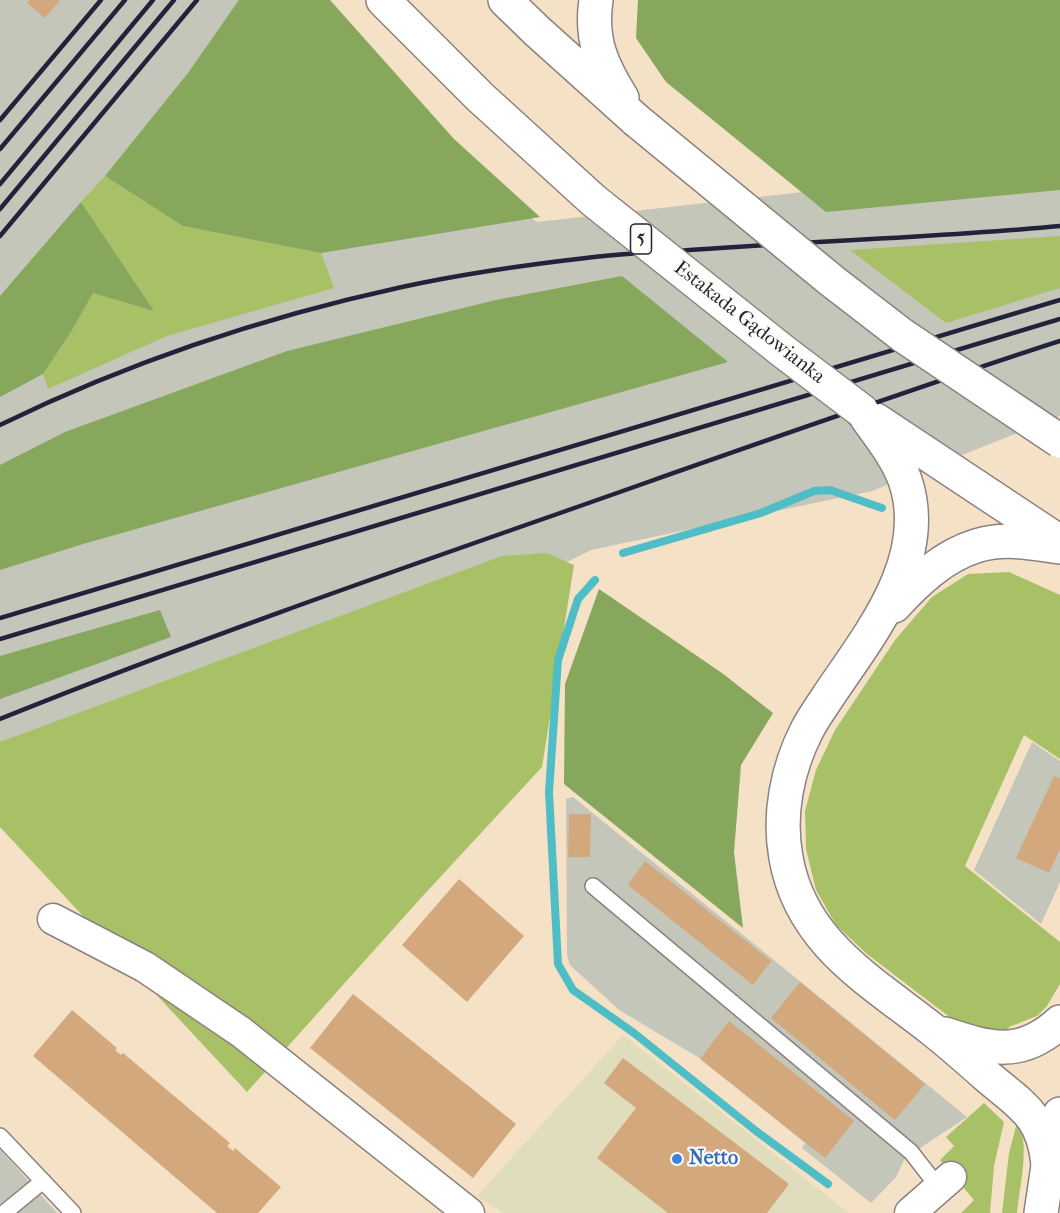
<!DOCTYPE html>
<meta charset="utf-8">
<style>
body{margin:0}
canvas{display:block;background:#f5e1c6}
</style>
<canvas width="1060" height="1213"></canvas>
<script>
const ctx = document.querySelector('canvas').getContext('2d');
ctx.lineJoin = 'round';
function fill(path, color) {
  ctx.fillStyle = color;
  ctx.fill(path, 'evenodd');
}
function stroke(path, color, width, dash) {
  ctx.strokeStyle = color;
  ctx.lineWidth = width;
  ctx.lineCap = dash ? 'butt' : 'round';
  ctx.setLineDash(dash || []);
  ctx.stroke(path);
}
function drawText(font, color, halo, rows, align = 'center') {
  ctx.font = font + ' "IM FELL French Canon",serif';
  ctx.lineWidth = 4.5;
  ctx.setLineDash([]);
  ctx.textBaseline = 'middle';
  ctx.strokeStyle = halo;
  ctx.fillStyle = color;
  for (const [text, x, y, turn = 0] of rows) {
    ctx.save();
    ctx.translate(x, y);
    ctx.rotate((+turn || 0) * Math.PI / 180);
    ctx.textAlign = isNaN(turn) ? turn : align;
    if (halo) ctx.strokeText(text, 0, 0);
    ctx.fillText(text, 0, 0);
    ctx.restore();
  }
}
fill(new Path2D(`
 M623,1035L849,1213H503L477,1196Z`), '#dfddbb');
fill(new Path2D(`
 M0,0H323L489,187L537,222L1060,163V416L872,491L591,550L464,613L0,747Z
 M1032,742L1060,761V882L1041,924L974,870Z
 M573,797L967,1117L905,1158L896,1177L871,1203L802,1148L805,1143L701,1059L619,1010L570,965L567,956L566,799Z
 M0,1149L57,1213H0Z`), '#c3c6b9');
fill(new Path2D(`
 M105,176L183,226L321,253L334,288L167,336L48,389L43,374L71,332L93,293L154,311L81,202Z
 M1060,236V288L946,323L850,250Z
 M547,553L574,565L542,767L420,899L247,1092L0,827V742L502,556Z
 M1009,572L1060,595V759L1024,735L965,866L1060,942V984L1047,1006L1037,1016L1009,1027L1007,1035L964,1028L867,954L836,925L816,890L806,849L805,811L816,770L835,730L895,640L932,597L968,574Z
 M984,1103L1004,1122L994,1166L990,1213H961L974,1200L940,1160L954,1146L946,1137Z
 M1018,1119C1030,1147 1020,1183 1017,1213H1002L1009,1153Z`), '#a8c167');
fill(new Path2D(`
 M239,0H330L454,139L540,217L321,253L183,226L105,176L188,73Z
 M638,0H1060V190L826,212L666,82L636,38Z
 M81,202L154,311L93,293L71,332L43,374L0,397V296Z
 M622,276L728,362L83,544L0,570V465L65,432L287,351L496,300Z
 M599,589L722,673L773,713L741,765L734,852L743,928L564,784L565,684Z
 M160,610L171,637L0,699V656Z`), '#86a75c');
stroke(new Path2D(`
 M623,553L761,513L814,491L830,490L882,508
 M595,580L578,599L558,660L549,792L558,964L573,990L634,1033L756,1131L828,1184`), '#4fbdc6', 8);
fill(new Path2D(`
 M29,0H60L45,18L27,3Z
 M1054,776L1060,779V849L1049,873L1016,858Z
 M569,814H591L590,857H568Z
 M645,861L771,961L753,985L628,885Z
 M459,879L524,936L467,1002L402,945Z
 M800,982L925,1084L895,1120L771,1018Z
 M353,994L516,1124L473,1178L310,1048Z
 M72,1010L117,1048L115,1050L121,1055L123,1053L230,1143L227,1146L233,1151L235,1148L281,1187L258,1213H217L33,1056Z
 M729,1021L854,1121L825,1158L700,1059Z
 M623,1058L789,1184L767,1213H668L597,1158L636,1108L604,1083Z`), '#d3a87c');
const service = new Path2D(`
 M593,886L911,1152L939,1188
 M0,1136L73,1213
 M4,1213L43,1181`);
const minor = new Path2D(`
 M53,919L145,967L241,1032L469,1213
 M910,1213L951,1177`);
const secondary = new Path2D(`
 M1041,1213L1048,1166L1060,1114`);
const primary = new Path2D(`
 M383,0L434,51
 M505,0L537,31L636,120
 M596,0C590,40 602,66 622,98
 M862,411C877,433 896,455 905,480C932,559 870,634 829,695C822,706 813,718 807,730C787,769 778,815 786,858C801,943 871,981 933,1030C952,1045 970,1061 988,1077C1022,1106 1043,1115 1048,1164
 M876,420L1060,542
 M894,606C916,582 943,556 976,546C1002,537 1034,543 1060,547
 M945,1034C990,1049 1021,1058 1060,1022`);
stroke(service, '#8c8280', 18);
stroke(minor, '#8c8280', 33);
stroke(secondary, '#8c8280', 36);
stroke(primary, '#8c8280', 36);
stroke(service, '#fff', 15);
stroke(minor, '#fff', 30);
stroke(secondary, '#fff', 33);
stroke(primary, '#fff', 33);
stroke(new Path2D(`
 M0,120L101,0
 M0,149L125,0
 M0,184L153,0
 M0,209L174,0
 M0,236L197,0
 M0,425C127,363 264,317 402,287C462,274 524,265 586,258C616,254 647,253 678,251C805,241 933,238 1060,226
 M0,618L1060,300
 M0,639L1060,319
 M0,719C186,644 374,578 563,512C728,454 893,395 1060,341`), '#22223b', 4.5);
const primaryBridge = new Path2D(`
 M434,51L480,97L593,200L784,352L862,411
 M636,120L832,281L902,335L1060,441`);
stroke(primaryBridge, '#8c8280', 36, []);
stroke(primaryBridge, '#fff', 33);
for (const [x, y, r, color] of [
 [677,1159,6,"#3f7fe0"]
]) {
  const dot = new Path2D();
  dot.arc(x, y, r, 0, 2 * Math.PI);
  ctx.fillStyle = color;
  ctx.fill(dot);
  stroke(dot, '#fdfcf7', 2);
}
for (const [x, y, w] of [
 [641,239,21]
]) {
  const box = new Path2D();
  box.roundRect(x - w / 2, y - 15, w, 30, 4.5);
  ctx.fillStyle = '#fdfcf7';
  ctx.fill(box);
  stroke(box, '#22223b', 1.5);
}
drawText('bold 18px', '#22223b', null, [
 ["5",641,239]
]);
drawText('20px', '#22223b', '#fdfcf7', [
 ["Estakada Gądowianka",749,323,38]
]);
drawText('bold 20px', '#366cbe', '#fdfcf7', [
 ["Netto",689,1159]
], 'left');
</script>
